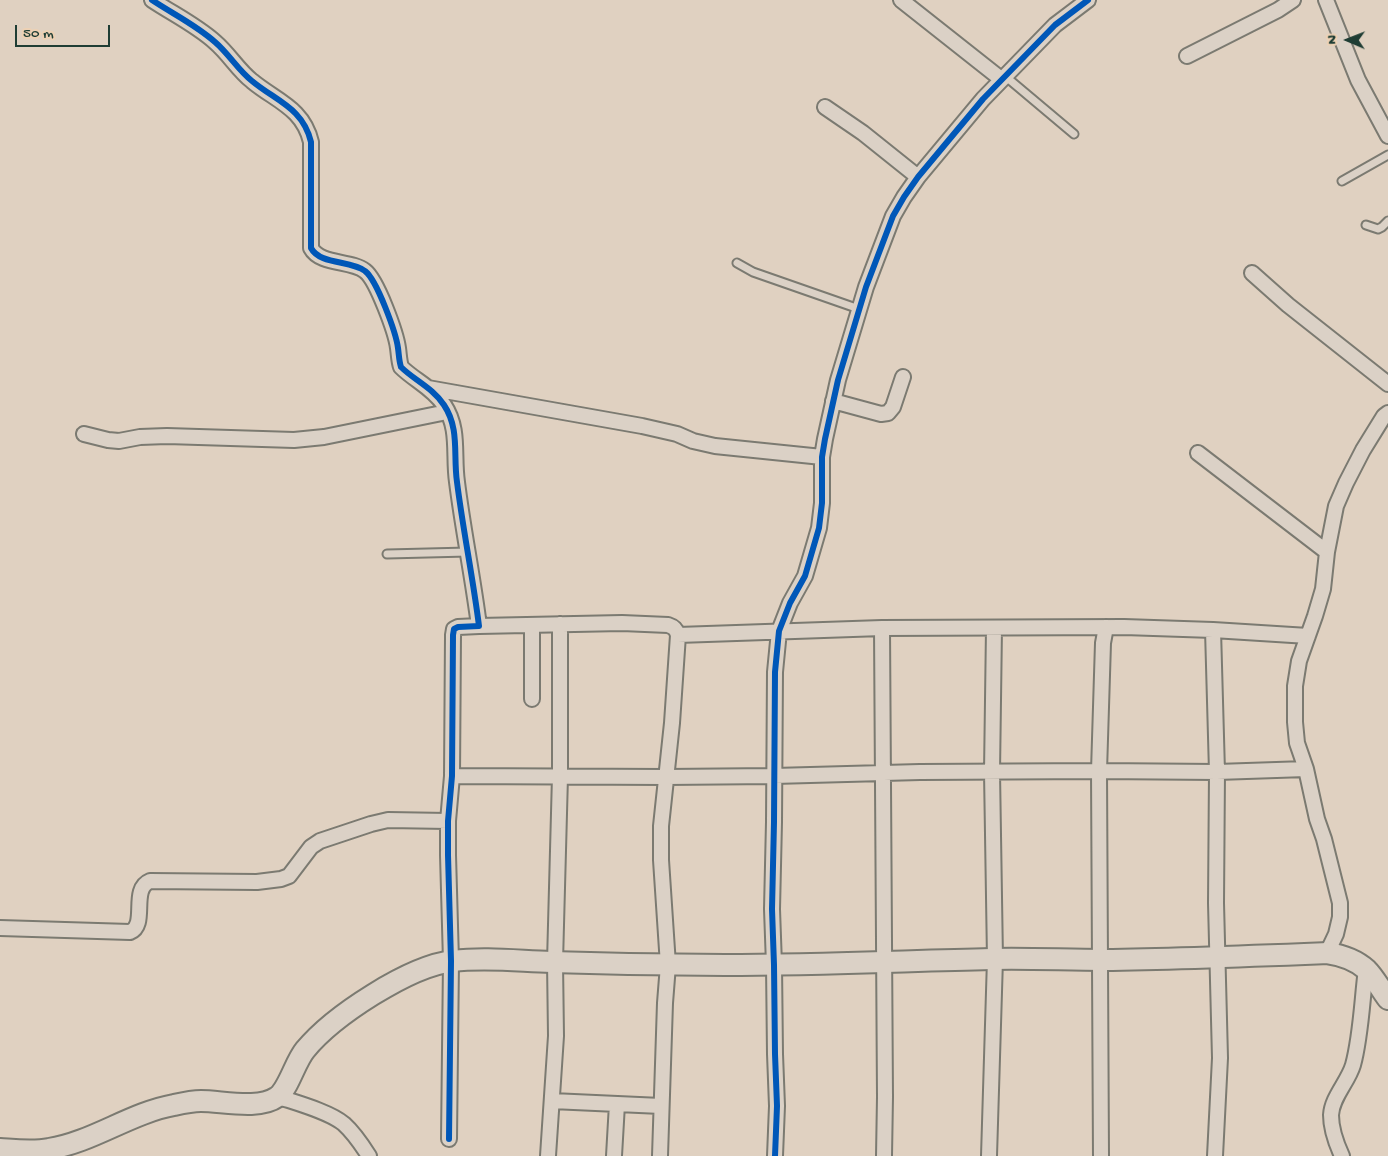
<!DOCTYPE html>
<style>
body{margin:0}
#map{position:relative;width:1388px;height:1156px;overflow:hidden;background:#e0d1c1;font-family:"Gochi Hand",sans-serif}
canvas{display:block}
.north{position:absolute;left:1323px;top:15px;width:50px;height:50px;-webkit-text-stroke:4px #edd1b4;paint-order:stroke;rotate:271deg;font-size:14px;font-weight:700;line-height:20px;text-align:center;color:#1f3d34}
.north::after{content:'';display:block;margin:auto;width:18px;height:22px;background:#1f3d34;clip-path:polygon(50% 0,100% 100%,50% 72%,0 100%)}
.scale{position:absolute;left:15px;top:25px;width:95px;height:22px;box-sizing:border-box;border:2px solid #1f3d34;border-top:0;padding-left:6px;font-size:15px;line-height:18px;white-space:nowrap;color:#1f3d34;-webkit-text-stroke:4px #edd1b4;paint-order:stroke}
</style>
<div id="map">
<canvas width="1388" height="1156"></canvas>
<div class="north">N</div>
<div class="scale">50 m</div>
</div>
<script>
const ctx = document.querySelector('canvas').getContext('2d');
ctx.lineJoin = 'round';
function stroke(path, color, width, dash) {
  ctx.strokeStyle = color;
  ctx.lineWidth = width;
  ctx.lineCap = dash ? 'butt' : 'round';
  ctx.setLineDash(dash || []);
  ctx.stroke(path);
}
const service = new Path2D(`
 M1005,76L1074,134
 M1342,181L1388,155
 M1366,225L1378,229L1382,227L1388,221
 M737,263L753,272L859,309
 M387,554L468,552`);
const minor = new Path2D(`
 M152,0C173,14 196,25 215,42C229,54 238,70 252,81C276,101 303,108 311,142V248C320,265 351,260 365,271C377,280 396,333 398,348C399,355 399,361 401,367C414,380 433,388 444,405C460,429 453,455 457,482C463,530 473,578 479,626L458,627L454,629L453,635L452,776L448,821V855L451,961L449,1139
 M901,0L1001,79
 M1326,0L1358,80L1388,136
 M1187,56L1278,10L1293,0
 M825,107L863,133L918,177
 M1252,273L1288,305L1388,384
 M428,388L642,426L677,434L693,441L715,446L822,457
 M833,401L881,414L888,413L893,407L903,377
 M84,434L108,440L119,441L140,437L167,436L294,440L324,437L447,412
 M1198,453L1327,552
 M479,626L622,623L668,625C674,627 676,629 678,635L672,723L661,826V860L668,965L665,1003L660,1156
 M882,628L885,1097L884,1156
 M1213,630L1217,772L1216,903L1220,1058L1215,1156
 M678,635L882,628L1124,627L1213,630L1308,636
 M532,699V625
 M452,776L666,777L774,776L920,772L1099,771L1217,772L1306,769
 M0,928L130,932C148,925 130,889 150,881L257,882L281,879L289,876L311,847L320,841L371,824L388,820L448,821
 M1327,953L1336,934L1340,917V903L1324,839L1317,819L1306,769L1297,743L1295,722V686L1299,661L1315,616L1323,589L1327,552L1336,506L1346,483L1363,450L1384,416L1388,413
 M279,1097C297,1103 330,1112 344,1124C354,1133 362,1145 369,1156
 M552,1101L661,1106
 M548,1156L556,1036L555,962L560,776V624
 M614,1156L617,1104
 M775,1156L777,1106L775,1054L774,965L772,909L774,822L775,672L779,631L790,603L805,576L819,528L822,503V457L825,439L838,380L866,287L893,216L904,197L918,177L983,99L1055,25L1088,0
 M989,1156L995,959L992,772L994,628
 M1101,1156L1099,771L1103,643L1106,627
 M1342,1156C1336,1143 1331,1129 1331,1115C1332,1097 1348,1082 1353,1065C1361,1036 1362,1000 1366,969`);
const secondary = new Path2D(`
 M0,1149C16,1150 33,1152 49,1149C93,1142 130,1113 174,1105C183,1103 192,1101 201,1101C222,1101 259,1110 277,1097C288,1090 295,1062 305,1050C333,1016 409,966 453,961C485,957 518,961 551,962C609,964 667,965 725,965C814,965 903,961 991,959C1028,958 1066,960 1103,960C1178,959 1252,956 1327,953C1341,955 1356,960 1367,970C1375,978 1381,990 1388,999`);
stroke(service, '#7b7a71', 11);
stroke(minor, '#7b7a71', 18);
stroke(secondary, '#7b7a71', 24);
stroke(service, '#dbd1c6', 7);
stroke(minor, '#dbd1c6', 14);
stroke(secondary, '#dbd1c6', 20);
stroke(new Path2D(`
 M152,0C173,14 196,25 215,42C229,54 238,70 252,81C276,101 303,108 311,142V248C320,265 351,260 365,271C377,280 396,333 398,348C399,355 399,361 401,367C414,380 433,388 444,405C460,429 453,455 457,482C463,530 473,578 479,626L458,627L454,629L453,635L452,776L448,821V855L451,961L449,1139
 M775,1156L777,1106L775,1054L774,965L772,909L774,822L775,672L779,631L790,603L805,576L819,528L822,503V457L825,439L838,380L866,287L893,216L904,197L918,177L983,99L1055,25L1088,0`), '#0057b8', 6);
</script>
